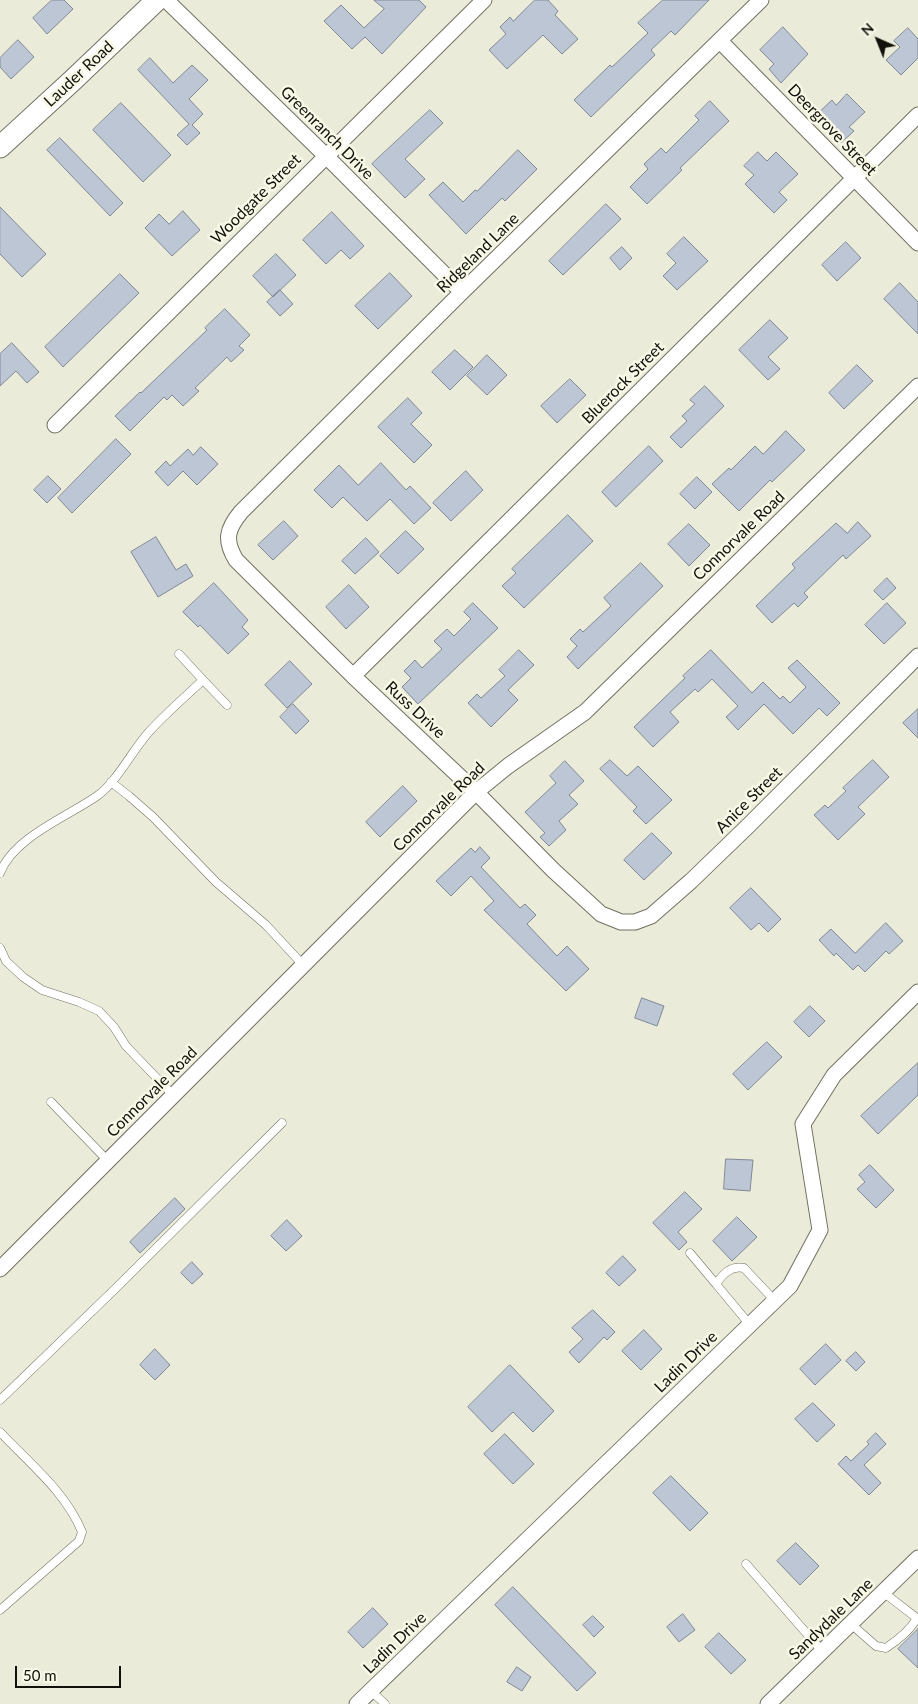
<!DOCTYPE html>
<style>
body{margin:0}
#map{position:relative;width:918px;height:1704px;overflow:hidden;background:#ebebda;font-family:Lato,sans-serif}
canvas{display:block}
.north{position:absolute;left:853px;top:15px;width:50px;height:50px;-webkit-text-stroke:4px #f8f8e7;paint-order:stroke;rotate:316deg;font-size:14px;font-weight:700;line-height:20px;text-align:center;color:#11100b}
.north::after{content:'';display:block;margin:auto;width:18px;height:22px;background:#11100b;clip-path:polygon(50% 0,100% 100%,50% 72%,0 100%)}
.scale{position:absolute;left:15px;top:1666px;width:106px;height:22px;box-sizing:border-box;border:2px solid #11100b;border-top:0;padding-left:6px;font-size:15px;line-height:18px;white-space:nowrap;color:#11100b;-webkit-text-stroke:4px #f8f8e7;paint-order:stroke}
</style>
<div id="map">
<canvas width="918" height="1704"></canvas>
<div class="north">N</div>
<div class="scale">50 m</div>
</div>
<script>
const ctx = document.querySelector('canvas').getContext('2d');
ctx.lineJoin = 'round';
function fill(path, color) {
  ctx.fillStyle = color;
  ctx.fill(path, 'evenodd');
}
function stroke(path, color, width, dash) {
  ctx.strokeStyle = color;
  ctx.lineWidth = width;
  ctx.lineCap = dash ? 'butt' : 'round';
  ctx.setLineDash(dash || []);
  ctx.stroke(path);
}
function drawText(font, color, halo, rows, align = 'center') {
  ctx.font = font + ' Lato,sans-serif';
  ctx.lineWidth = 5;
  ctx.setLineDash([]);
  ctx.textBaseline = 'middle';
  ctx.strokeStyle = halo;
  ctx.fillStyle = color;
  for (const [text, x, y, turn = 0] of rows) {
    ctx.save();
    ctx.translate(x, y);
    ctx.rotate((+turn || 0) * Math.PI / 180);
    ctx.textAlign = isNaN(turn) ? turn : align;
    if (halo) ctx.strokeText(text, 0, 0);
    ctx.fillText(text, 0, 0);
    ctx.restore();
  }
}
const building = new Path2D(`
 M52,0H64L73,9L47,34L33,18Z
 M374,0H419L426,7L382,54L365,37L352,49L324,21L341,5L364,28L384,9Z
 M535,0H548L558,11L555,15L578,39L562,54L543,35L507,69L489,50L506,34L500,27L510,17L513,21Z
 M663,0H709L675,35L671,31L651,50L655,55L591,117L574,100L610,65L612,67L648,33L638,23Z
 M783,27L808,54L781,83L769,69L774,64L760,50Z
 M908,28L918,39V58L901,75L886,60L900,47L894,41Z
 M18,40L34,57L11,79L0,67V58Z
 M150,58L173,83L192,65L208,80L189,99L203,114L192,125L200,133L187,145L177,135L189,124L138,70Z
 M847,94L865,112L849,127L854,131L841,143L815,116L832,100L836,105Z
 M710,101L729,121L680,168L682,170L647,204L630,187L648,169L644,164L661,148L666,153L699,120L695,116Z
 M121,103L171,155L143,182L93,130Z
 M430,110L443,123L405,159L425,179L405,198L372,164Z
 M60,138L123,203L110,216L47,150Z
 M518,150L537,169L505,201L502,198L466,234L429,195L443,182L463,202L475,190L477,191Z
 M758,152L767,161L776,152L798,174L779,192L787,200L774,213L745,184L754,175L744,166Z
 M606,204L621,219L563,275L549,261Z
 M0,207L46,254L22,277L0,254Z
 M183,211L200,230L172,256L145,228L159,214L169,224Z
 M332,212L364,246L350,259L341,250L326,264L303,240Z
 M684,237L708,261L677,290L663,276L676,263L667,254Z
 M846,242L861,258L837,281L822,265Z
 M622,247L632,258L620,270L610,258Z
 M276,254L296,275L273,297L253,276Z
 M390,273L412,296L378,329L355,306Z
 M120,274L139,293L63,367L45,347Z
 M900,283L918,302V334L884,299Z
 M280,290L293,304L280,316L267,302Z
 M225,309L250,335L239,346L244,350L231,362L227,357L195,388L199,391L183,406L172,395L167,400L164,397L130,431L115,416L140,392L141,393L207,330L205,328Z
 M770,320L788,338L768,357L780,369L768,380L739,350Z
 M12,343L39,372L27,383L16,371L0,386V354Z
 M455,350L473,367L450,390L432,372Z
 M487,355L507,375L487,395L467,376Z
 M857,365L873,381L844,409L829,393Z
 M570,379L586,395L557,423L541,406Z
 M705,386L724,406L681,448L670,437L687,421L682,416L695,404L690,400Z
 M408,398L422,413L411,424L432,445L414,463L378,427Z
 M786,431L805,450L772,482L770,480L739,511L712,484L729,468L731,470L755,446L763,454Z
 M116,439L131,454L72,513L58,498Z
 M649,446L663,461L616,507L602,492Z
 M201,447L218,464L197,485L183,471L168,486L155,472L166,461L170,466L188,449L193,455Z
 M381,463L406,490L410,486L431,508L414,524L390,499L367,521L343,497L332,508L314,490L339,465L358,485Z
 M466,471L483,490L451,521L433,503Z
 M48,476L61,489L47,503L34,490Z
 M697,477L712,492L695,509L680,494Z
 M568,515L593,541L524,608L502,586L516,573L512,569Z
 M284,521L298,536L273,560L258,545Z
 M858,522L871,536L846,559L843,555L804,593L808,597L798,607L794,603L772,623L756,606L795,568L792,564L836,523L847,533Z
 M689,524L710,545L689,566L668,544Z
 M406,531L424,549L398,574L380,556Z
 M156,537L176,570L186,564L193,576L158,597L131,552Z
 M366,538L379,552L355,574L342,561Z
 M641,563L663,586L578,669L567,657L577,646L570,639L580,629L583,632L611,606L604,598Z
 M887,578L896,588L883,600L874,591Z
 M214,583L248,620L242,627L249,634L228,654L200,625L198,627L183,612Z
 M349,585L369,607L346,629L326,607Z
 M473,603L498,628L418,704L402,687L411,678L404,671L415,660L422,668L442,649L434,641L447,629L454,636L471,619L464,612Z
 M887,603L906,623L884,644L865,625Z
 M519,650L534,665L508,690L518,700L491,727L468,703L477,694L481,698L505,676L499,670Z
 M711,650L752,693L763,682L780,699L783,696L790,703L806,687L788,668L797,660L840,703L827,716L819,708L793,734L764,704L738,730L726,717L738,706L712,679L698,692L695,689L670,712L679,722L653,747L634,727L685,678L683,676Z
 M290,661L312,684L287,708L265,685Z
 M293,704L309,721L296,734L280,717Z
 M918,709V738L903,723Z
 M610,760L627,776L638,766L672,800L646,824L633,811L637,807L600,769Z
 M873,760L889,777L858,807L865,814L838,840L814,815L825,805L828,808L846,791L843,788Z
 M565,761L584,781L569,795L578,804L559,821L566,830L549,846L540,837L545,833L525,812L556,783L550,776Z
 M403,786L417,801L380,837L366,822Z
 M652,833L672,853L644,880L624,860Z
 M480,847L490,858L481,867L520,908L525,904L536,915L527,924L557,956L567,946L589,969L566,991L484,910L494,901L471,876L451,896L436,881L471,848L475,852Z
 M751,888L781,919L768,932L759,923L751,930L730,908Z
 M886,923L903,941L889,954L886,951L865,972L858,965L853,970L836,953L834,956L819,940L831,929L855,953Z
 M642,998L664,1006L657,1026L635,1018Z
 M810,1006L825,1021L809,1037L794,1022Z
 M767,1042L782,1057L748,1090L733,1074Z
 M918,1063V1095L878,1134L861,1116Z
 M726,1159L753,1160L750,1191L724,1189Z
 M870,1165L894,1190L876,1208L857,1189L865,1182L859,1175Z
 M685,1192L702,1209L678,1232L687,1242L679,1250L653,1223Z
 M175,1198L185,1209L140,1253L130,1242Z
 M737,1217L757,1237L732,1261L713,1241Z
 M287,1220L302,1236L286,1251L271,1236Z
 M623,1256L636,1270L619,1286L606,1273Z
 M192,1262L203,1274L192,1284L181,1273Z
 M593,1310L615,1332L607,1340L604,1337L579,1363L569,1352L583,1339L572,1328Z
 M644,1330L662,1349L641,1370L622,1351Z
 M826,1344L841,1360L815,1385L800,1369Z
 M155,1349L170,1365L155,1380L140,1365Z
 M856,1352L865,1362L856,1371L846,1361Z
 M510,1365L554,1411L533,1432L513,1412L492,1432L468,1407Z
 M813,1403L835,1425L817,1442L795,1419Z
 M876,1433L886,1444L864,1465L881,1483L869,1495L838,1464L846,1456L851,1461L869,1444L867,1442Z
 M505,1434L534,1464L513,1484L484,1454Z
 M671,1476L708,1513L690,1531L653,1493Z
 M796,1543L819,1566L800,1585L777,1561Z
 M513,1587L596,1673L577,1691L495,1605Z
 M373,1608L388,1624L363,1648L348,1632Z
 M683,1614L695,1630L679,1642L667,1627Z
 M593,1616L604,1627L594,1637L583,1625Z
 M918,1629V1668L898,1649Z
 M719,1633L746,1660L731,1674L705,1647Z
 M517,1667L531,1677L522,1691L507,1682Z`);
fill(building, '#bdc6d4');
stroke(building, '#7f8895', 1);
const lane = new Path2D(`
 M203,680L227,705
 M111,782L129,796L153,817L216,882L266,925L303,965
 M0,873C14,837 67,817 97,796C116,783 132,751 148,733C165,714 185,697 203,680L179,654
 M0,948L6,961L23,977L42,990L79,1002L99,1011L114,1027L126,1046L173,1095
 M51,1102L108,1161
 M690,1253L716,1284
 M750,1325L716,1284C723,1274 731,1265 744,1268L775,1301
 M0,1400L115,1289L282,1123
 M0,1432C29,1463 66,1492 82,1532L79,1541L0,1610
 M746,1564L822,1651
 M883,1592L918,1619
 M851,1624L876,1646L886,1648C898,1640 910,1631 917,1618
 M371,1691L385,1704`);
const street = new Path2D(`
 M166,0L325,155L462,292
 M761,0L462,292L241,512C227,529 224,540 236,560L353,676L476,792L553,870L601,914L621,922H635L651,916L691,881L748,826L918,656
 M720,41L918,243
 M55,425L484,0
 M353,676L918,115
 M0,1269L476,792L508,766L585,712L918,386
 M357,1704L790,1286L820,1230L803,1124L834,1075L918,992
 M768,1704L918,1558`);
const secondary = new Path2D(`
 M0,147L73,80L157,0`);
stroke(lane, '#717162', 9);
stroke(street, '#717162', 17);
stroke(secondary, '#717162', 23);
stroke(lane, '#fff', 8);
stroke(street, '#fff', 15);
stroke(secondary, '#fff', 21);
drawText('16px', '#11100b', '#f8f8e7', [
 ["Lauder Road",79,74,-43],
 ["Deergrove Street",832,130,46],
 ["Greenranch Drive",327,133,45],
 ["Woodgate Street",256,199,-45],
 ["Ridgeland Lane",478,253,-44],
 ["Bluerock Street",623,383,-45],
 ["Connorvale Road",739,536,-44],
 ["Russ Drive",415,710,43],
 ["Anice Street",749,800,-45],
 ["Connorvale Road",439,807,-44],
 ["Connorvale Road",152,1092,-45],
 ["Ladin Drive",686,1362,-44],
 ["Sandydale Lane",831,1619,-44],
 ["Ladin Drive",395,1643,-44]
]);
</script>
